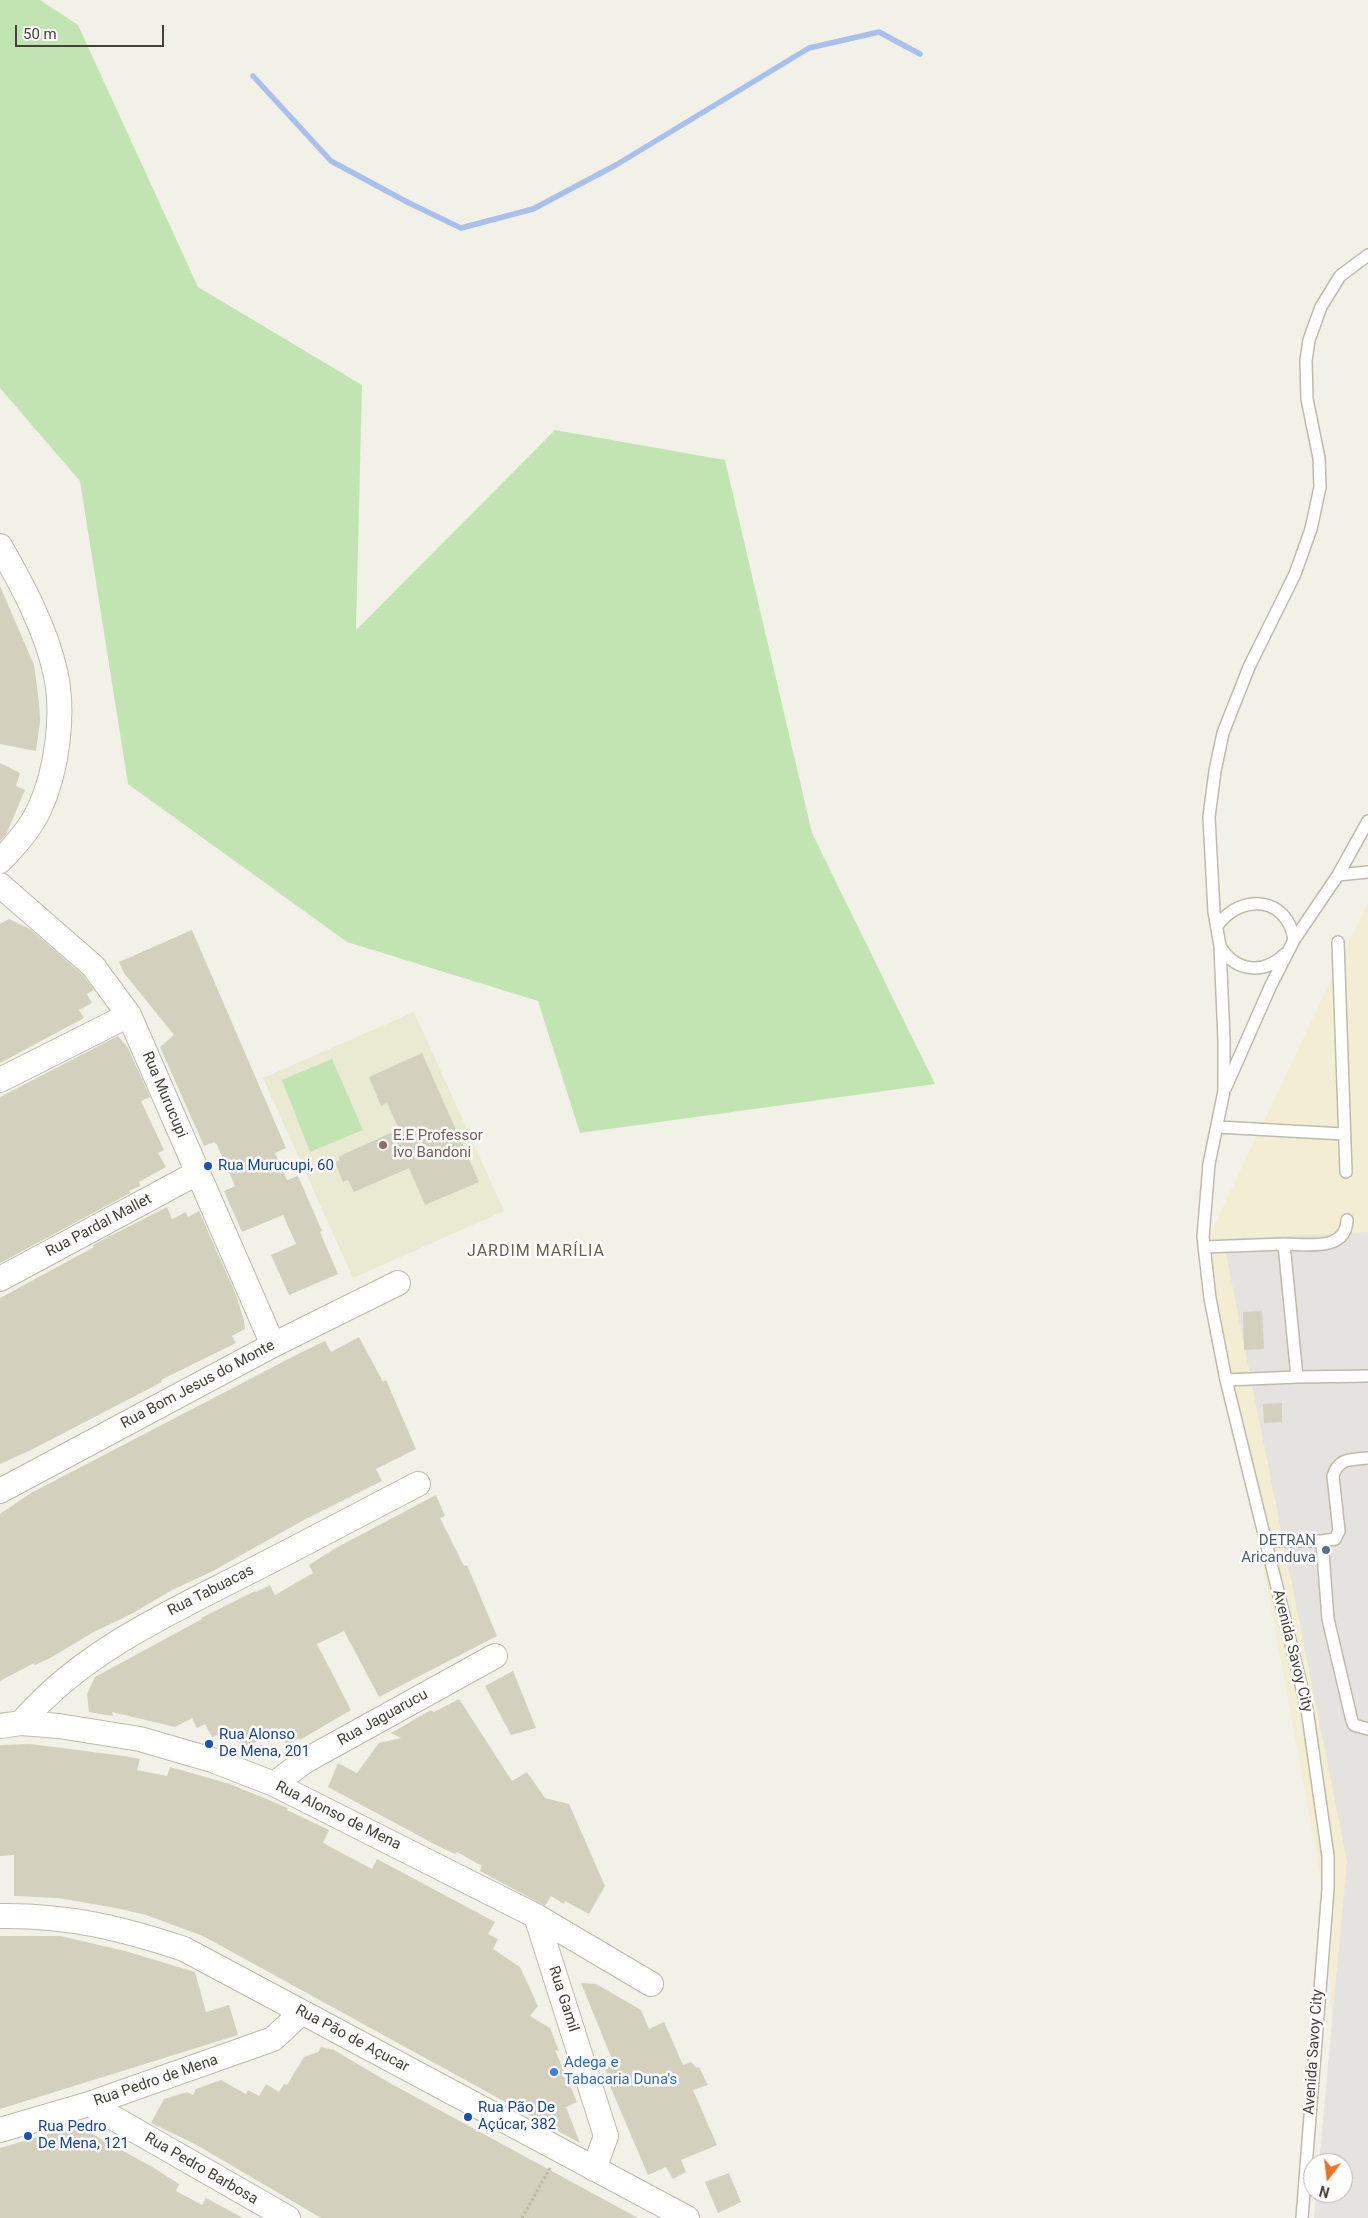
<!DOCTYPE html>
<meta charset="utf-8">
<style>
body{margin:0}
#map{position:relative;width:1368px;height:2218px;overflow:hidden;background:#f2f1e7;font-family:Roboto,sans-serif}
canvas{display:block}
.north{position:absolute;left:1303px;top:2153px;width:50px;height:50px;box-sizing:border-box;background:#fff;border:1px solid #b5b4af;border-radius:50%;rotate:195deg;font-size:14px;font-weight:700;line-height:20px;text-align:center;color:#454337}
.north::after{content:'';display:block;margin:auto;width:18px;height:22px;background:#ea7227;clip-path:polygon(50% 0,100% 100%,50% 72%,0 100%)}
.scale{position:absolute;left:15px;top:25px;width:149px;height:22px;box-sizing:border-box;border:2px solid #454337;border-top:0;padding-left:6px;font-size:15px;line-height:18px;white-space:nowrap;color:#454337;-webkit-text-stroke:4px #fff;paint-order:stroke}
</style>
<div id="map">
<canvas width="1368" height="2218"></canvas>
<div class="north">N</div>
<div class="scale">50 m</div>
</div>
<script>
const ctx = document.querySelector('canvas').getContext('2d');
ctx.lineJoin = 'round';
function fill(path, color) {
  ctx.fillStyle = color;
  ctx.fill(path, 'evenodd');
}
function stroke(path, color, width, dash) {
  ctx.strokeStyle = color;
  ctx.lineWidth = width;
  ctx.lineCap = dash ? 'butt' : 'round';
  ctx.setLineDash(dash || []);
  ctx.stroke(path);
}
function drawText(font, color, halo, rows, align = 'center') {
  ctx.font = font + ' Roboto,sans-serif';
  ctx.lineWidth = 5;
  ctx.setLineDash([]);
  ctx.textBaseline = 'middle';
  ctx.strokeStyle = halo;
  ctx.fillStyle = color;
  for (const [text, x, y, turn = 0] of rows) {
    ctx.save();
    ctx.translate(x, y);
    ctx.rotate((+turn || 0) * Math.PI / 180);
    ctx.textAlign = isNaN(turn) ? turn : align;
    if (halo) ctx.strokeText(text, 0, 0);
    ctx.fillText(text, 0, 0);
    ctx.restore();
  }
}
fill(new Path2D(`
 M1368,902V2218L1343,2193V2163H1338L1326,1905L1204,1247Z`), '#f3edd4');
fill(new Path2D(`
 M414,1012L504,1211L353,1278L263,1078Z`), '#eae9d2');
fill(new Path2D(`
 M0,0H40L78,25L198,287L362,385L356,630L555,430L725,460L812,833L935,1084L580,1133L538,1001L347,942L128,784L80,481L0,388Z
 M332,1059L363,1130L310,1152L282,1080Z`), '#c2e4b3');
fill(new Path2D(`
 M1368,1232V2218H1314L1316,2193H1343V2163H1319L1347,1861L1223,1239Z`), '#e4e3df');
stroke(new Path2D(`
 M253,76L331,161L409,203L461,228L533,209L616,165L809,48L879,32L920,54`), '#a8c0eb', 5.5);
fill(new Path2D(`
 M0,586L34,665L39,702L40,722L36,751L0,744Z
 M0,763L20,773L16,786L25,790L6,835L0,841Z
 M9,919L30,929L83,975L94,990L87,994L92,1003L79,1010L84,1018L0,1063V924Z
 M192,930L286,1148L275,1153L287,1180L298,1176L322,1231L320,1232L338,1274L289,1295L271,1255L296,1244L283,1215L242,1232L224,1191L235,1186L217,1145L214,1142L204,1146L160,1047L174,1035L124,973L119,962Z
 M118,1036L128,1048L150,1097L141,1101L164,1150L158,1153L166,1167L139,1182L140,1186L129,1191L130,1193L0,1263V1097Z
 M422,1053L479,1182L425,1205L409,1168L354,1192L348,1180L343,1182L335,1162L340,1160L338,1157L399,1129L387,1103L381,1106L369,1077Z
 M167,1207L172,1219L186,1212L188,1217L199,1211L236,1295L244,1321L245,1329L232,1336L236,1343L175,1373L161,1380L162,1382L31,1450L0,1464V1298L94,1247L93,1245Z
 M1262,1311L1264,1349L1244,1350L1243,1312Z
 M359,1337L383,1382L386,1380L416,1449L376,1469L382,1481L302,1521L211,1572L172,1590L133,1613L92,1633L52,1657L35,1665L34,1663L0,1681V1514L31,1493L298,1354L325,1341L331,1352Z
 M1282,1403V1422L1264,1423L1263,1404Z
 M436,1495L445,1516L440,1518L464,1566L467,1565L497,1636L379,1697L344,1631L317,1644L351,1710L300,1740L299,1738L287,1745L281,1735L269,1742L266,1738L247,1746L245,1743L241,1746L232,1732L227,1735L225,1732L212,1737L205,1724L197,1728L192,1718L175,1727L112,1712L113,1716L89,1712L87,1694L95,1677L202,1619L201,1618L255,1591L256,1592L270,1585L275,1595L313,1573L309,1565L334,1549Z
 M513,1671L536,1728L511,1735L485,1686Z
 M459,1699L512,1781L527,1772L545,1798L569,1804L605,1886L589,1914L565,1901L564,1904L551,1896L545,1906L480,1871L482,1866L457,1852L455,1854L438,1846L328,1787L338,1763L357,1773L379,1743L401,1738L391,1733L431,1710L434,1712Z
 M30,1744L124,1756L140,1759L137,1770L167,1776L170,1767L230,1784L288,1808L287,1810L329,1830L323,1843L372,1869L377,1859L495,1922L488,1934L498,1939L493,1949L520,1967L538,2006L530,2016L550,2028L559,2051L555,2050L577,2102L566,2107L580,2143L203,1936L146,1915L116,1908L58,1898L14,1896V1855L0,1856V1745Z
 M0,1936H60L125,1951L195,1972L206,2012L229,2005L238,2035L0,2109Z
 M581,1983L596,1984L641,2010L649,2029L664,2022L683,2065L691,2062L697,2068L699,2067L708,2085L693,2090L717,2145L681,2160L686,2172L673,2179L666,2167L648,2175L607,2079H609L605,2068L614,2064Z
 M321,2047L334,2050L388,2082L638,2218H321L195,2144L151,2123L164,2099L187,2092L193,2095L196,2089L221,2080L246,2094L248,2090L259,2096L266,2084L279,2092L284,2084L287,2085L304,2057L318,2052Z
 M73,2129L87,2131L154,2168L179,2184L176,2191L202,2205L206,2198L243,2218H0V2148L55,2132Z
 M729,2173L741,2202L718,2213L705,2182Z`), '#d3d0bd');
const lane = new Path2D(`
 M1338,875L1368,872
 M1217,926C1241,892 1288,897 1294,940
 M1338,942L1346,1172
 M1220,946C1235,972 1264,975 1285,954
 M1226,1087L1271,985L1294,940L1338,875L1368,821
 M1218,1127L1343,1134
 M1204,1247L1284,1244
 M1297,1377L1368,1376
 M1226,1380L1297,1377L1284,1244C1307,1244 1346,1252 1347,1220
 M1265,1541H1322L1328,1619L1352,1721L1354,1725L1368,1729
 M1322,1541L1335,1539L1339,1531L1333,1476C1339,1457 1351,1460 1368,1458
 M1302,2218L1328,1889V1856L1307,1709L1226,1380L1210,1298L1203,1237L1209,1164L1224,1091V1040L1220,946L1214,912L1209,817L1215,771L1223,733L1249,667L1295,574L1311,529L1320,487L1319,458L1307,399L1306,361L1309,340L1321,307L1340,276L1368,255`);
const street = new Path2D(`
 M0,546C22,585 45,627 55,671C65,712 57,772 39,810C30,829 15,846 0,861
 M0,885L93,966L129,1015L273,1345
 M0,1080L129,1015
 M0,1279L197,1173
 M0,1491L273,1345L398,1283
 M21,1723C81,1653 163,1616 243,1575C302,1545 360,1514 418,1484
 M0,1726L21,1723L59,1726L140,1739L212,1760L274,1784L536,1916L651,1984
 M274,1784L305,1761L495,1656
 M0,1916C67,1915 121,1928 184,1949L687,2218
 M536,1916L606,2136L594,2169
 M89,2104L288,2218
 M0,2130L89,2104L273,2039L302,2012`);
stroke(lane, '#bdbbaa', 14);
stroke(street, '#bdbbaa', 26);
stroke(new Path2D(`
 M522,2218L550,2168`), '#beba9d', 3, [2.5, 2.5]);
stroke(lane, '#fff', 11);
stroke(street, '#fff', 24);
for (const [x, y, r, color] of [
 [383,1145,5,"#8d6e63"],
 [208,1166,5,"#1a4fb4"],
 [1326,1550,5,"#5c6f8a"],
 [209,1744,5,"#1a4fb4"],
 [554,2072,5,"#3f7fe0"],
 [468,2117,5,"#1a4fb4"],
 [28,2136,5,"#1a4fb4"]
]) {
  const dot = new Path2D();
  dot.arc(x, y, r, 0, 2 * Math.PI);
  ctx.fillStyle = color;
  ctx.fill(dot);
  stroke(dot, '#fff', 2);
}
drawText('15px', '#454337', '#fff', [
 ["Rua Murucupi",164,1095,67],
 ["Rua Pardal Mallet",99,1226,-28],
 ["Rua Bom Jesus do Monte",198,1385,-28],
 ["Rua Tabuacas",211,1591,-27],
 ["Avenida Savoy City",1292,1651,76],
 ["Rua Jaguarucu",383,1718,-29],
 ["Rua Alonso de Mena",338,1816,26],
 ["Rua Gamil",563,1999,72],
 ["Rua Pão de Açucar",352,2039,28],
 ["Avenida Savoy City",1314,2052,-86],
 ["Rua Pedro de Mena",156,2081,-19],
 ["Rua Pedro Barbosa",201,2169,30]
]);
drawText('15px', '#785e54', '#fff', [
 ["E.E Professor",393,1136],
 ["Ivo Bandoni",393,1153]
], 'left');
drawText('15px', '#164399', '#fff', [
 ["Rua Murucupi, 60",218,1166],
 ["Rua Alonso",219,1735],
 ["De Mena, 201",219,1752],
 ["Rua Pão De",478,2108],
 ["Açúcar, 382",478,2125],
 ["Rua Pedro",38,2127],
 ["De Mena, 121",38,2144]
], 'left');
drawText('15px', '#4e5e75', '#fff', [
 ["DETRAN",1316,1541],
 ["Aricanduva",1316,1558]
], 'right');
drawText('15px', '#366cbe', '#fff', [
 ["Adega e",564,2063],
 ["Tabacaria Duna's",564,2080]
], 'left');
ctx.letterSpacing = '1px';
drawText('16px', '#67634f', '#fff', [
 ["JARDIM MARÍLIA",536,1252]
]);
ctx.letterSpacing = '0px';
</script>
